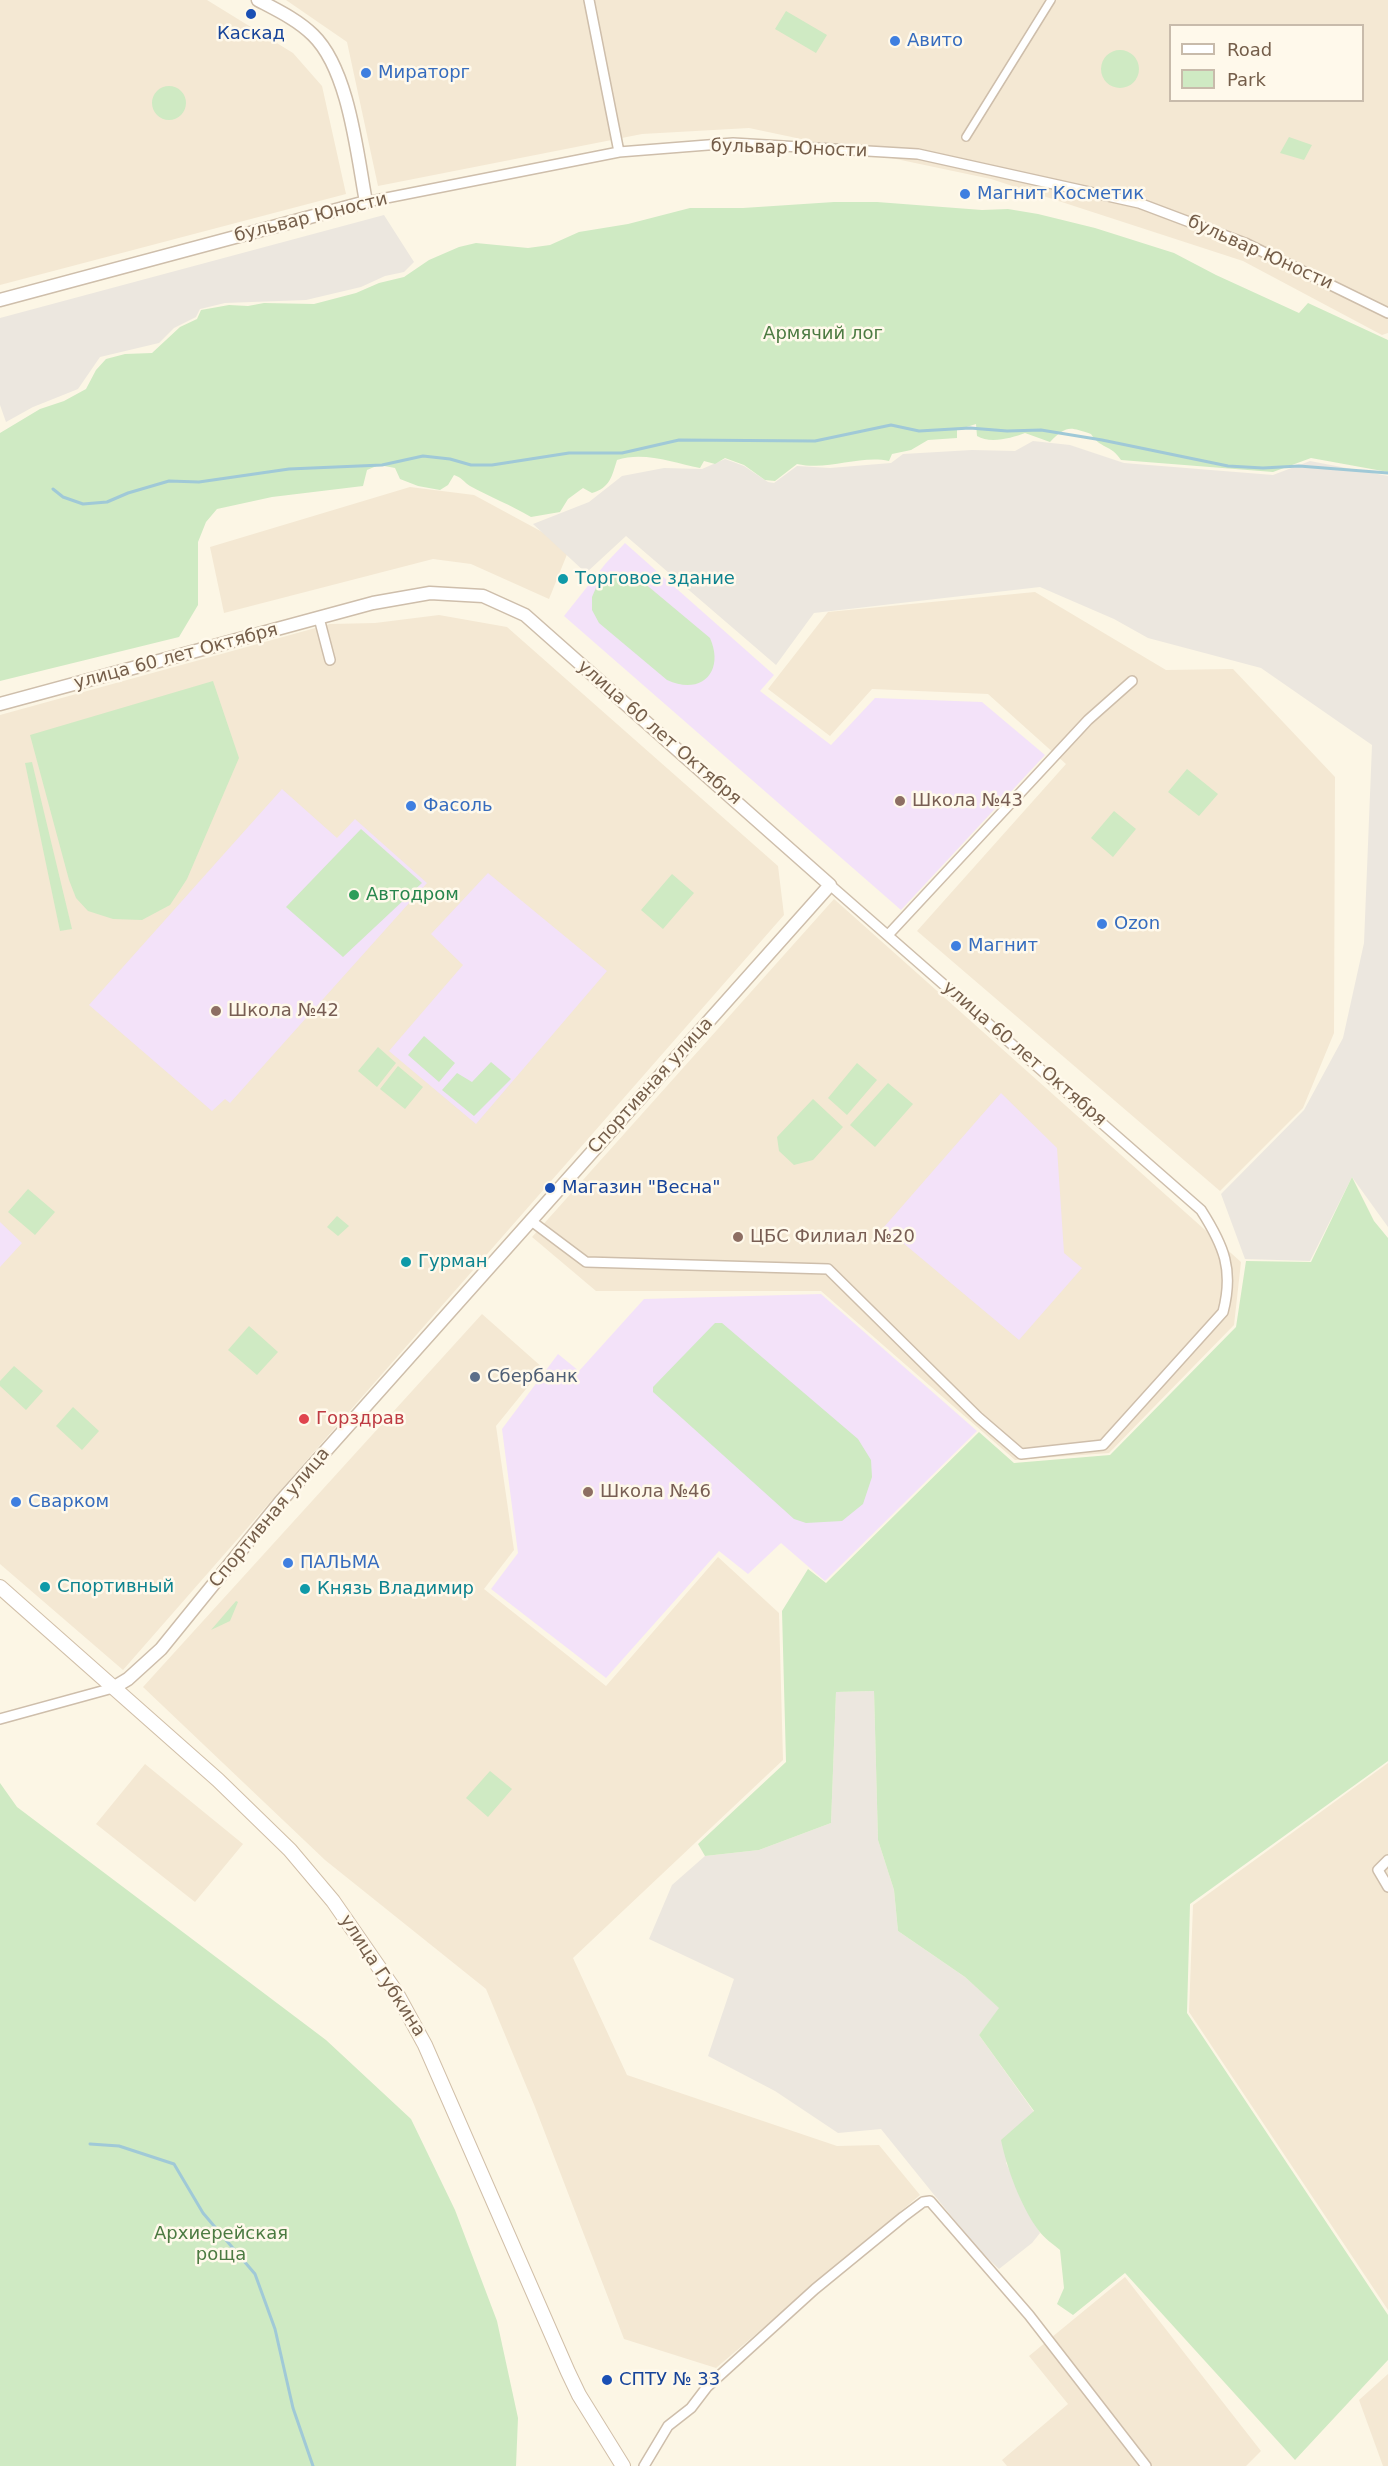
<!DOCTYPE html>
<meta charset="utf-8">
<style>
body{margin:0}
#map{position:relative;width:1388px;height:2466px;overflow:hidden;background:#fcf6e5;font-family:"DejaVu Sans",sans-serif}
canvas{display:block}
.legend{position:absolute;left:1169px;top:24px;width:195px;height:78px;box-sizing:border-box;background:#fff9eb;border:2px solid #c8bbab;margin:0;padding:8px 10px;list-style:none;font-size:18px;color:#755e4a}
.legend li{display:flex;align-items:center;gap:12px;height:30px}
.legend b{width:30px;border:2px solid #c8bbab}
</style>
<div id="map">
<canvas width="1388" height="2466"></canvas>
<ul class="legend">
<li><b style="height:8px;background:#fff"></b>Road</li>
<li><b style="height:16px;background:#cfeac3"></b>Park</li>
</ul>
</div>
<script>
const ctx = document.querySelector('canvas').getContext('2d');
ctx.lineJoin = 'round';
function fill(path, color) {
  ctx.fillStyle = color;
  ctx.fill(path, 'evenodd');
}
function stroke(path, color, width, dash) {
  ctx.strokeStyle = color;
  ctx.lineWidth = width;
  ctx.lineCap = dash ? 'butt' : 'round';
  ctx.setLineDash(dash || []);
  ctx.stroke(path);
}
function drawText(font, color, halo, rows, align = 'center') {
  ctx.font = font + ' "DejaVu Sans",sans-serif';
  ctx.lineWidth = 5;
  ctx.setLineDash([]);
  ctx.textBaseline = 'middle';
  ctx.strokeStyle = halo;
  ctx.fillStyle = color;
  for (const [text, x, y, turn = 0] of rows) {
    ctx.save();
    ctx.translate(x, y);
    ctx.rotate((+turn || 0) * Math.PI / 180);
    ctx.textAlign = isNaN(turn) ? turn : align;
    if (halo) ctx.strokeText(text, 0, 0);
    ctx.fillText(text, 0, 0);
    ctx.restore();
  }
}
fill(new Path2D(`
 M0,0H207L293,53L322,86L346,194L0,285Z
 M286,0H1388V333L1382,335L1243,261L991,179L749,128L642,134L378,186L347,42ZM1170,26H1362V100H1170Z
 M410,487L474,495L570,547L549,599L471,564L433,559L224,613L210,547Z
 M1035,592L1166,670L1233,669L1335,777L1334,1033L1303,1108L1220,1191L917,931L1066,764L988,694L872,689L830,736L768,689L828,612Z
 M439,615L507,627L778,866L784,915L123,1670L0,1564V715L330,624L375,623Z
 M834,899L1241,1262L1234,1325L1109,1453L1015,1460L821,1291H596L532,1237Z
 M482,1314L543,1368L496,1426L514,1550L484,1589L606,1686L718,1557L779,1613L783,1760L573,1958L627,2075L837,2146L879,2145L920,2195L716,2368L624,2339L535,2107L486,1989L325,1860L143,1687Z
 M1388,1763V2310L1189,2012L1193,1905Z
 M145,1764L243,1844L195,1902L96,1824Z
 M1125,2277L1261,2451L1246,2466H1007L1002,2460L1068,2404L1029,2356Z
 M1388,2374V2466H1383L1359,2400Z`), '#f4e8d3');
fill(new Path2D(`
 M384,215L414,262L404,272L385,276L361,287L306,300L225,303L200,309L196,317L174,328L159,343L100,357L78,389L33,407L6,422L0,405V318Z
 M1033,441L1070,445L1124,463L1273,475L1310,461L1388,476V1227L1352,1177L1310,1261L1245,1259L1221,1194L1304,1110L1343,1038L1364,943L1372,745L1261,668L1148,638L1114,619L1040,587L814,613L776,665L626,536L586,573L533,524L589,502L622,476L664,468L702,469L725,459L744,466L768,482L774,483L797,466L830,468L891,463L903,454L972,450L1015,451Z
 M874,1691L878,1840L894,1890L898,1931L965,1977L1000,2008L979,2035L1034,2112L1006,2163L1040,2233L1032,2243L999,2269L977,2248L881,2129L838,2133L775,2091L708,2056L734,1979L649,1939L672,1885L705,1856L759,1850L831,1823L836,1692Z`), '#ece7df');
fill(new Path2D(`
 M625,543L774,675L760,691L831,745L875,698L982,702L1045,755L901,910L564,616L606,563Z
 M282,789L337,838L355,819L427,883L230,1103L225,1099L212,1111L89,1005Z
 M488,873L607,971L476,1124L389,1051L463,965L431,934Z
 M1001,1093L1057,1148L1064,1253L1082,1268L1019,1340L884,1227Z
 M0,1222L22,1243L0,1267Z
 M821,1294L977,1431L825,1581L781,1543L748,1574L719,1551L606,1678L491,1589L518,1553L502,1429L558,1354L579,1371L644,1299Z`), '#f3e2f9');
fill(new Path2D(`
 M786,11L827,35L816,53L775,29Z
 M1101 69a19 19 0 1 1 38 0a19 19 0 1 1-38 0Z
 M152 103a17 17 0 1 1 34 0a17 17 0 1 1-34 0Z
 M1289,137L1312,145L1304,160L1280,153Z
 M834,202H877L982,210L1008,209L1038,214L1095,228L1174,253L1216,275L1299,313L1308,303L1388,340V472L1311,458L1273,472L1121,460C1111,444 1100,449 1091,434C1069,427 1067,425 1050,442L1025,433C1012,438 990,444 977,436L976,424L957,430V438L928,440L911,450L892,454L889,461C859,455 829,471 797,464L775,481L765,480L744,465L725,458L715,464L704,461L700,468C674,463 644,451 617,460C612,476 610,488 592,493L583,488L568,499L560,512L531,517C511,505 490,497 470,486C464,482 461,477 454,475L448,485L440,490L418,486L400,479L395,468L379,465L367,470L363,486L272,497L217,509L206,522L198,542V605L179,637L0,681V433L40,409L64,401L86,389L96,370L106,359L125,354L152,353L180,327L197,319L201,310L229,305L248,306L264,303L314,304L356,293L379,283L404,277L429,260L459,247L476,243L528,248L550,245L579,232L628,224L690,208H743Z
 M624,573L637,577L710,638C725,672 701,696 667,680L599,623L592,610V597L598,583L611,575Z
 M213,681L239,758L187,879L170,905L142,920L113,919L88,911L76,898L69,880L30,735Z
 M32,762L72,929L60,931L25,763Z
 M1187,769L1218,794L1199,816L1168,792Z
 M1114,811L1136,829L1113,857L1091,838Z
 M361,829L422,883L343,957L286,907Z
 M672,874L694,893L663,929L641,910Z
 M424,1036L455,1063L439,1082L408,1055Z
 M378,1047L396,1063L377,1087L358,1071Z
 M491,1062L511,1079L474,1116L442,1090L457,1073L472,1082Z
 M857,1063L877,1080L847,1115L828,1098Z
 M398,1066L423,1087L405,1109L380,1089Z
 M888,1083L913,1104L875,1147L850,1125Z
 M813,1099L843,1127L813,1160L794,1165L779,1151L777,1137Z
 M1352,1177L1374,1221L1388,1238V1761L1190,1904L1187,2013L1388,2315V2360L1295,2460L1125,2273L1073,2315L1057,2304L1064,2288L1060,2250C1053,2244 1044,2238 1039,2231C1021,2207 1007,2169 1001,2140L1034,2111L979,2035L999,2008L965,1977L898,1931L894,1890L878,1840L874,1691L836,1692L831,1823L759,1850L705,1856L698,1844L786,1762L782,1611L808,1569L826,1583L979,1432L1014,1463L1110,1455L1236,1327L1246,1261L1311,1262Z
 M28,1189L55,1212L35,1235L8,1212Z
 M337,1216L349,1226L338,1236L327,1227Z
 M715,1323H722L858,1439L871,1460L872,1477L863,1504L842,1521L806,1523L794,1519L653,1392V1387Z
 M249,1326L278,1352L257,1375L228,1350Z
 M14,1366L43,1391L26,1410L0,1386V1381Z
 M73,1407L99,1431L82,1450L56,1426Z
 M236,1601L238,1602L230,1621L211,1630Z
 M490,1771L512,1789L488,1817L466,1798Z
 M0,1783L17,1807L326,2040L411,2119L455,2210L497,2321L518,2418L516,2466H0Z`), '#cfeac3');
stroke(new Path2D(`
 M53,489L63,497L83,504L107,502L128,493L169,481L199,482L289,469L382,465L423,456L450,459L471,465H492L569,453H622L679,440L815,441L891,425L919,431L970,428L1007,431L1041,430L1102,440L1228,466L1263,468L1299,466L1388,473
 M90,2144L119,2146L174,2164L203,2213L255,2274L275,2329L293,2408L313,2466`), '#a0c9d7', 3);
const pedestrian = new Path2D(`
 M966,137L1051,0`);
const minor = new Path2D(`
 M589,0L619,152
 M366,202L619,152L733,143L918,154L1139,203L1245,243L1388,313
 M319,618L330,660
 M888,935L1088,720L1132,681
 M530,1220L586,1262L828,1269L978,1417L1021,1454L1103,1445L1223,1312C1234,1270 1224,1246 1201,1210L830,885
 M0,1719L113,1688
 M1388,1860L1378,1870L1388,1887
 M644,2466L668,2426L691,2408L707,2387L815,2289L903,2217L923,2202L930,2201L1029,2315L1146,2466`);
const tertiary = new Path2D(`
 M0,300L366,202C357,154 349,70 313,35C298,20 277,10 258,0
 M0,704L373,603L430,593L483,596L525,615L830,885L281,1501L161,1649L128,1679L113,1688`);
const secondary = new Path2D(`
 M0,1587L218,1780L290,1850L333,1901L396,1992L425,2045L568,2372L579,2395L623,2466`);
stroke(pedestrian, '#cebeab', 10);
stroke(minor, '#cebeab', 12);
stroke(tertiary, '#cebeab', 15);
stroke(secondary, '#d1bfa8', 16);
stroke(pedestrian, '#fff', 7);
stroke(minor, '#fff', 9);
stroke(tertiary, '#fff', 12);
stroke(secondary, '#fff', 14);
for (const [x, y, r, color] of [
 [251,14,6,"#1a4fb4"],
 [895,41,6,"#3f7fe0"],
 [366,73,6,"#3f7fe0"],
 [965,194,6,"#3f7fe0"],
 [563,579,6,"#0f9aa8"],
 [900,801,6,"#8d6e63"],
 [411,806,6,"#3f7fe0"],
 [354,895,6,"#2e9e5b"],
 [1102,924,6,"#3f7fe0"],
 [956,946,6,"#3f7fe0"],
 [216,1011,6,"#8d6e63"],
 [550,1188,6,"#1a4fb4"],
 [738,1237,6,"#8d6e63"],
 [406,1262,6,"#0f9aa8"],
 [475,1377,6,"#5c6f8a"],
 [304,1419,6,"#e0444e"],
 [588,1492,6,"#8d6e63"],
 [16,1502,6,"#3f7fe0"],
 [288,1563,6,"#3f7fe0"],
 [45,1587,6,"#0f9aa8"],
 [305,1589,6,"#0f9aa8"],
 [607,2380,6,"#1a4fb4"]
]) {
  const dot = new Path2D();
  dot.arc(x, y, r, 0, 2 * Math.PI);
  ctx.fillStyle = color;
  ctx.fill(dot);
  stroke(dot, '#fff9eb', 2);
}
drawText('18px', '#164399', '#fff9eb', [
 ["Каскад",251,34,"center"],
 ["Магазин \"Весна\"",562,1188],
 ["СПТУ № 33",619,2380]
], 'left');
drawText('18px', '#366cbe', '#fff9eb', [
 ["Авито",907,41],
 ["Мираторг",378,73],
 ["Магнит Косметик",977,194],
 ["Фасоль",423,806],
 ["Ozon",1114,924],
 ["Магнит",968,946],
 ["Сварком",28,1502],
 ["ПАЛЬМА",300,1563]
], 'left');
drawText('18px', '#755e4a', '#fff9eb', [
 ["бульвар Юности",789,149,2],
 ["бульвар Юности",311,218,-14],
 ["бульвар Юности",1260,253,24],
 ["улица 60 лет Октября",176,657,-15],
 ["улица 60 лет Октября",659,733,41],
 ["улица 60 лет Октября",1024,1054,41],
 ["Спортивная улица",651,1086,-48],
 ["Спортивная улица",270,1518,-50],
 ["улица Губкина",382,1976,57]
]);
drawText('18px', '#4c7b42', '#fff9eb', [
 ["Армячий лог",823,334],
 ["Архиерейская",221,2234],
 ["роща",221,2255]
]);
drawText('18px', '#0d838f', '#fff9eb', [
 ["Торговое здание",575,579],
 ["Гурман",418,1262],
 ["Спортивный",57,1587],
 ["Князь Владимир",317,1589]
], 'left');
drawText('18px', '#785e54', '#fff9eb', [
 ["Школа №43",912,801],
 ["Школа №42",228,1011],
 ["ЦБС Филиал №20",750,1237],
 ["Школа №46",600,1492]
], 'left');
drawText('18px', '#27864d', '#fff9eb', [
 ["Автодром",366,895]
], 'left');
drawText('18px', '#4e5e75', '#fff9eb', [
 ["Сбербанк",487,1377]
], 'left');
drawText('18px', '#be3a42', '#fff9eb', [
 ["Горздрав",316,1419]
], 'left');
</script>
